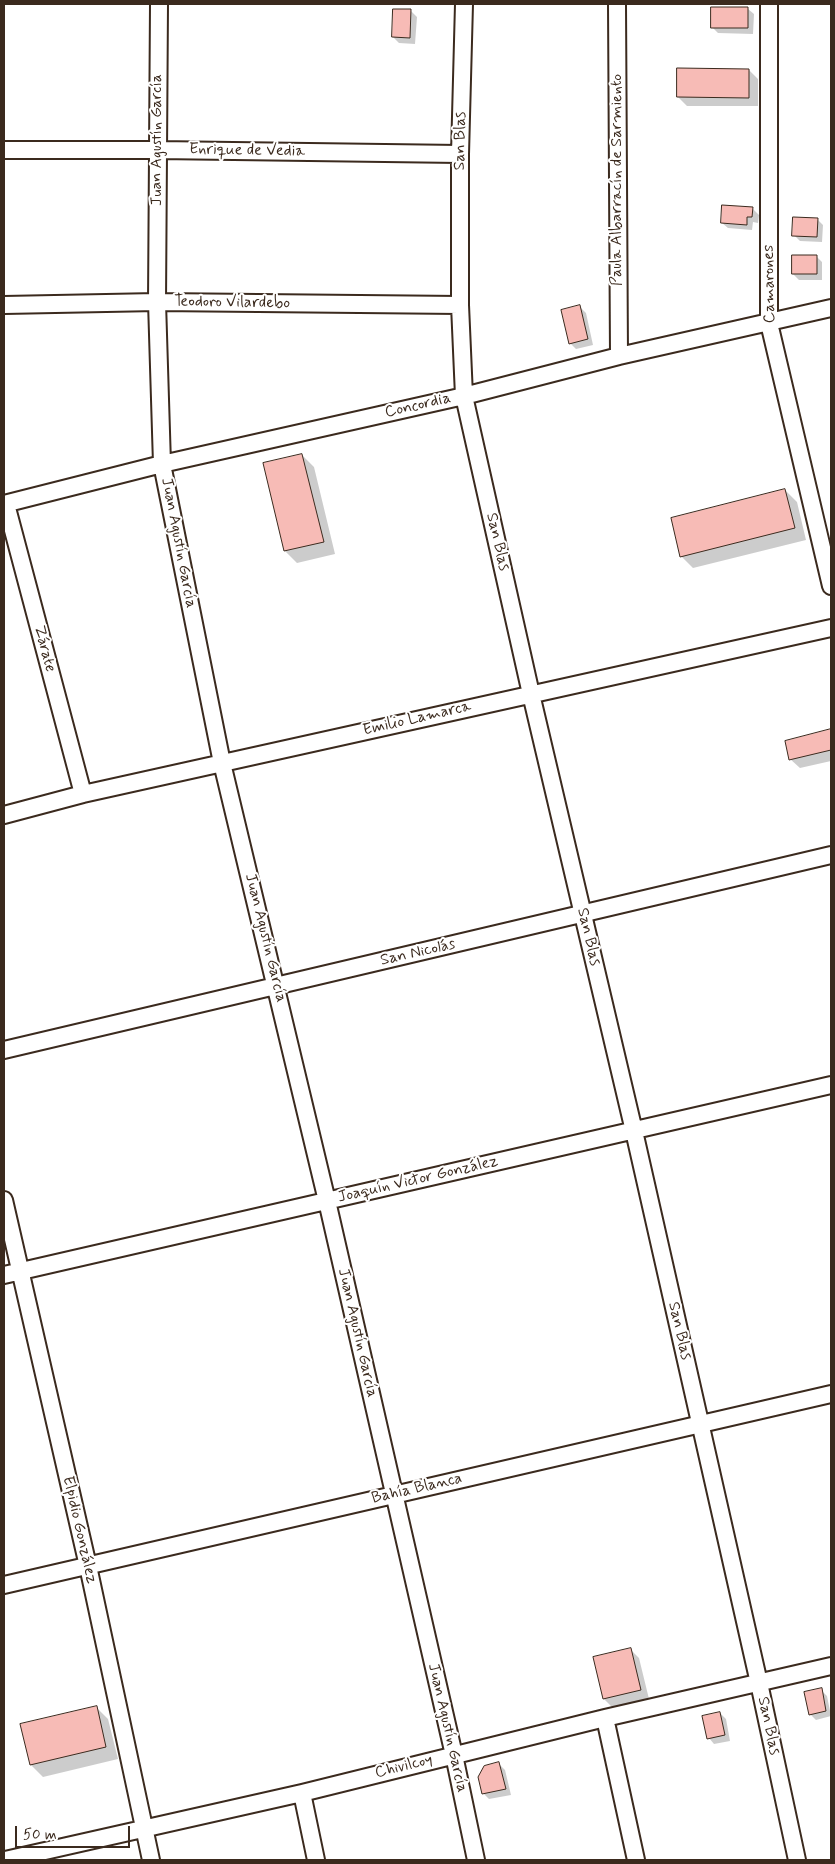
<!DOCTYPE html>
<meta charset="utf-8">
<style>
body{margin:0}
#map{position:relative;width:835px;height:1864px;overflow:hidden;background:#fff;font-family:Mynerve,sans-serif}
canvas{display:block}
.frame{position:absolute;inset:0;border:5px solid #3b2a1e;pointer-events:none}
.scale{position:absolute;left:15px;top:1826px;width:115px;height:22px;box-sizing:border-box;border:2px solid #3b2a1e;border-top:0;padding-left:6px;font-size:15px;line-height:18px;white-space:nowrap;color:#3b2a1e;-webkit-text-stroke:4px #fff;paint-order:stroke}
</style>
<div id="map">
<canvas width="835" height="1864"></canvas>
<div class="frame"></div>
<div class="scale">50 m</div>
</div>
<script>
const ctx = document.querySelector('canvas').getContext('2d');
ctx.lineJoin = 'round';
function fill(path, color) {
  ctx.fillStyle = color;
  ctx.fill(path, 'evenodd');
}
function stroke(path, color, width, dash) {
  ctx.strokeStyle = color;
  ctx.lineWidth = width;
  ctx.lineCap = dash ? 'butt' : 'round';
  ctx.setLineDash(dash || []);
  ctx.stroke(path);
}
function drawText(font, color, halo, rows, align = 'center') {
  ctx.font = font + ' Mynerve,sans-serif';
  ctx.lineWidth = 4;
  ctx.setLineDash([]);
  ctx.textBaseline = 'middle';
  ctx.strokeStyle = halo;
  ctx.fillStyle = color;
  for (const [text, x, y, turn = 0] of rows) {
    ctx.save();
    ctx.translate(x, y);
    ctx.rotate((+turn || 0) * Math.PI / 180);
    ctx.textAlign = isNaN(turn) ? turn : align;
    if (halo) ctx.strokeText(text, 0, 0);
    ctx.fillText(text, 0, 0);
    ctx.restore();
  }
}
fill(new Path2D(`
 M748,9L754,14L753,34L718,33L712,27Z
 M411,11L417,17L415,44L399,43L393,37Z
 M749,70L758,79V106H687L678,97Z
 M724,206L753,209L759,215L758,223L753,222L752,230L728,228L722,223Z
 M817,219L823,225L822,242L800,241L794,235Z
 M816,256L822,262V280H799L793,274Z
 M580,307L586,313L593,345L576,349L570,343Z
 M302,455L314,467L335,554L297,563L285,551Z
 M785,490L797,502L806,540L693,568L681,556Z
 M831,731V761L800,768L790,759L786,742Z
 M630,1649L639,1658L649,1699L613,1708L604,1699Z
 M821,1690L827,1696L831,1716L816,1720L810,1714Z
 M96,1707L108,1719L118,1759L43,1777L31,1765Z
 M720,1713L726,1719L730,1741L714,1744L709,1738Z
 M499,1764L505,1770L511,1795L489,1799L483,1793Z`), '#0003');
const building = new Path2D(`
 M711,7H748V28H711Z
 M393,9H411L410,38L392,37Z
 M677,68L749,69V98L677,97Z
 M722,205L753,207L752,217H747V225L721,223Z
 M793,217L818,218L817,237L792,236Z
 M792,255H817V274H792Z
 M580,305L588,339L569,344L561,310Z
 M302,454L324,542L284,551L263,463Z
 M785,489L795,528L680,557L671,518Z
 M831,729V750L789,760L785,741Z
 M631,1648L641,1690L603,1699L593,1657Z
 M822,1688L826,1711L809,1715L804,1692Z
 M97,1706L106,1747L30,1765L20,1724Z
 M720,1712L725,1735L707,1739L702,1716Z
 M499,1762L506,1789L482,1794L478,1777L484,1766Z`);
fill(building, '#f7bbb6');
stroke(building, '#3b2a1e', 1);
const minor = new Path2D(`
 M159,4L157,302L162,464L222,763L327,1201L454,1755L476,1860
 M464,4L460,154V305L464,396L531,694L634,1131L759,1683L797,1860
 M617,4L619,356
 M769,4V323L831,586
 M4,150H158L460,154
 M4,305L157,302L460,305
 M4,504L162,464L464,396L619,356L831,308
 M6,504L83,794
 M4,815L83,794L831,628
 M4,1050L831,855
 M4,1200L88,1566L151,1860
 M4,1275L831,1085
 M4,1585L831,1394
 M605,1718L636,1860
 M302,1793L316,1860
 M5,1860L302,1793L605,1718L831,1666`);
stroke(minor, '#3b2a1e', 20);
stroke(minor, '#fff', 16);
drawText('16px', '#3b2a1e', '#fff', [
 ["Juan Agustín García",158,140,-90],
 ["San Blas",461,141,-89],
 ["Enrique de Vedia",247,151,1],
 ["Paula Albarracín de Sarmiento",618,180,-90],
 ["Camarones",770,284,-91],
 ["Teodoro Vilardebo",232,303,1],
 ["Concordia",418,406,-13],
 ["San Blas",497,542,77],
 ["Juan Agustín García",178,543,79],
 ["Zárate",44,649,75],
 ["Emilio Lamarca",417,719,-13],
 ["San Blas",588,937,77],
 ["Juan Agustín García",265,938,76],
 ["San Nicolás",418,953,-13],
 ["Joaquín Victor González",418,1180,-13],
 ["San Blas",679,1331,77],
 ["Juan Agustín García",357,1333,77],
 ["Bahía Blanca",417,1489,-13],
 ["Elpidio González",79,1530,77],
 ["San Blas",768,1726,78],
 ["Juan Agustín García",447,1728,77],
 ["Chivilcoy",404,1767,-14]
]);
</script>
